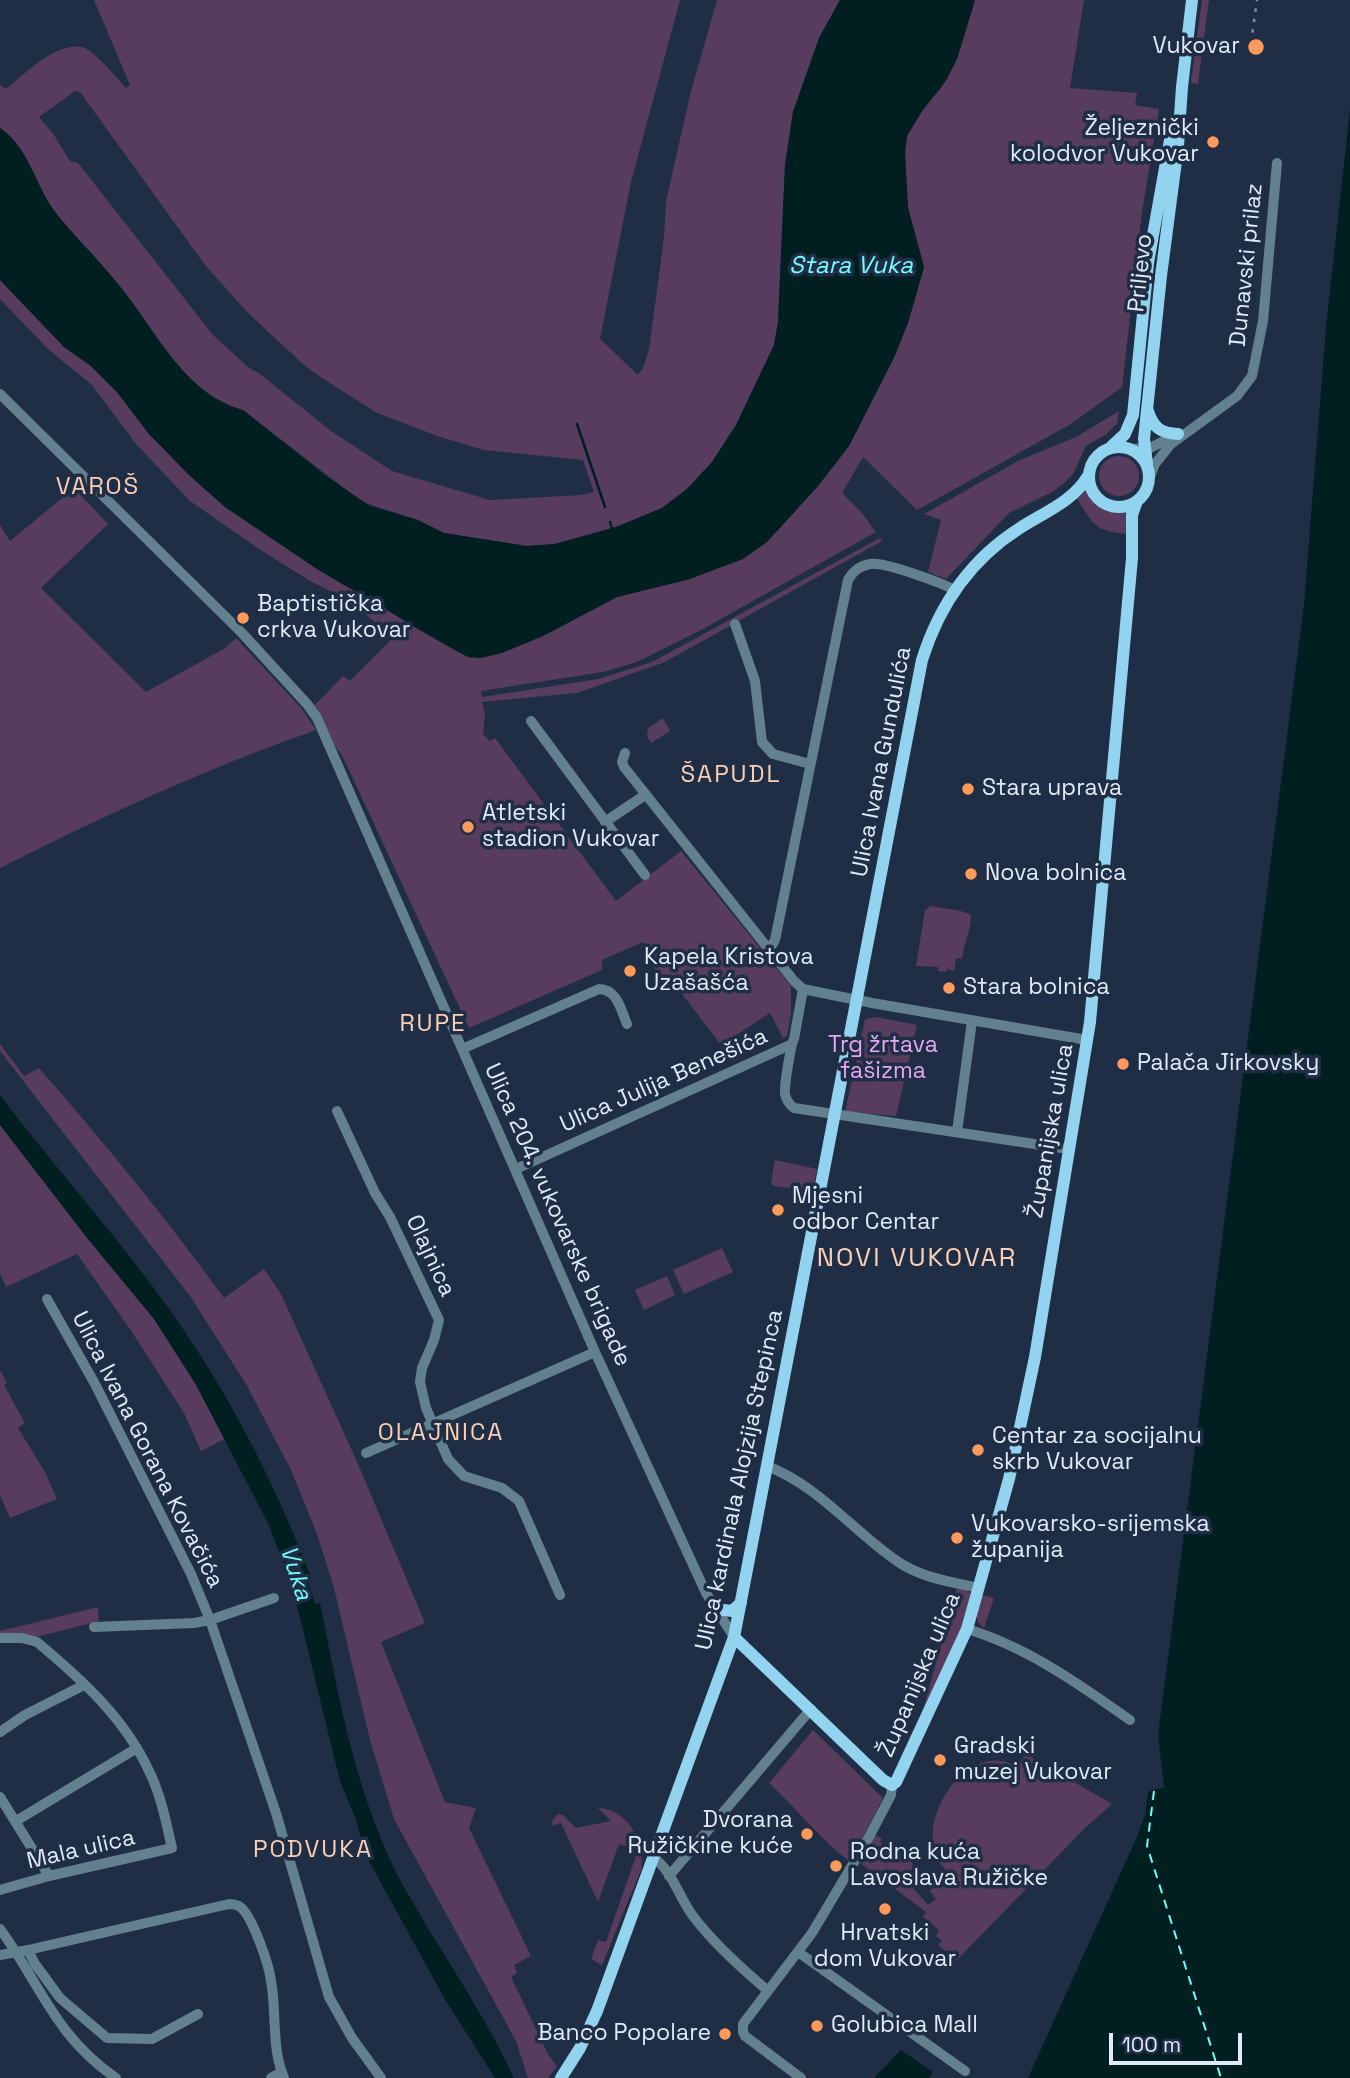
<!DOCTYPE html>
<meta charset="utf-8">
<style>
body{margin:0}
#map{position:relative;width:1350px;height:2078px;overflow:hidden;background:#1f2e45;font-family:"Space Grotesk",sans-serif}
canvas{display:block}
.scale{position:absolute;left:1109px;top:2033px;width:133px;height:32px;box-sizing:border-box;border:4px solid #e0eaf9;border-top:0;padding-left:9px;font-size:21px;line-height:24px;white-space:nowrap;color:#e0eaf9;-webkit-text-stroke:5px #1f2e45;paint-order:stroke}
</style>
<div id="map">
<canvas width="1350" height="2078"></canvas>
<div class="scale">100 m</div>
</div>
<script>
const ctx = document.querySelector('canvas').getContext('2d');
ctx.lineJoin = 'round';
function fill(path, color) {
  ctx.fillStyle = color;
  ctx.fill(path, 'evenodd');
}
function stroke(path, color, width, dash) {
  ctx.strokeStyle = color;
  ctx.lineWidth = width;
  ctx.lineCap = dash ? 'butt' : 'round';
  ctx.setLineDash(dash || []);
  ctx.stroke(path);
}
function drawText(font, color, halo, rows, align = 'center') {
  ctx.font = font + ' "Space Grotesk",sans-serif';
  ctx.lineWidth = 7;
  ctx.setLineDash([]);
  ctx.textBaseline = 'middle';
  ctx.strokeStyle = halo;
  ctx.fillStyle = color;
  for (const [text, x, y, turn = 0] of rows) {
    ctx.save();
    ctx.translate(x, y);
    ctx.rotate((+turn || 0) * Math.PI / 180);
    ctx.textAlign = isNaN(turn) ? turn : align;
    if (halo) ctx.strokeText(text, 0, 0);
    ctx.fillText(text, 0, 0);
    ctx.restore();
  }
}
fill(new Path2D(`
 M94,0H680L631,182L600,339L638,375L643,368L649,350L664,237L666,201L691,91L717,0H840L819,38L793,112L785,165L778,322L774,345L736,425L712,462L687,489L662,508L616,527L555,544L527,546L444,533L418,520L362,502L243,410C183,394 155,328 118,284C98,259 75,237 55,212C35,185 29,147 0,128V85L6,89C25,74 55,42 82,47C94,50 117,78 126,88L130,85ZM75,91L80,92L205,265L248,313L304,365L319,376L377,413L440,437L484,450L583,460L594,492L581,495L490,500L392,471L331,431L260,374L248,367L213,335L78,163L70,161L54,135L39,117Z
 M975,0H1084L1070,88L1137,93L1135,105L1159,109L1142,212L1122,387L1071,424L917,510L863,457L842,493L862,513L876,532L701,630L637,662L603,672L481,691L482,697L598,679L652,662L880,538L882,541L665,662L577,693L482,702L485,714L483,734L490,741L495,738L616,901L681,851L791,986V1013L787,1036L783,1038L770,1013L721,1045L670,978L660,981L643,942L602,960V970L469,1028L342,755L330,740L313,707L343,676L350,681L391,640L374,621L346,599L312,582L262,551L190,501L136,444L92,385L49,350L0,299V280L64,347L91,366L117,392L149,434L188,474L225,507L317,569L383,607L417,629L468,657L481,658L543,636L617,597L690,579L767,542L818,486L849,446L908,323L924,267L908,208L905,153L907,136L922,111L942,87L957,59Z
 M1202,0H1209L1198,84L1192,83L1191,80Z
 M1119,411L1117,424L1105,435L1086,446L1073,474L1064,483L1054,491L1009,513L946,579L928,572L941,520L924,514L1020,460L1076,437Z
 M1099 476a20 20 0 1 1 40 0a20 20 0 1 1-40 0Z
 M74,488L108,524L41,588L146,692L225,648L236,638L302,709L316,730C207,768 103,816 0,868V525L10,541Z
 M1086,491C1097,506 1108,512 1126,511L1128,534C1094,531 1095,526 1077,499Z
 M663,718L670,731L651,743L647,736L648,728Z
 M931,906L961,911L971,915C971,931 964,943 962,959L956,958L954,971L947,969L946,972L938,971V967L916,966L925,910Z
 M876,1017L917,1025L896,1116L845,1112L865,1019Z
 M0,1044L24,1076L39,1068C104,1142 166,1218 224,1298L264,1269L281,1294L358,1464L425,1623L381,1642L445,1802L476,1808L469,1828L531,1956L514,1965L517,1973L511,1977L548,2054L557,2067L548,2078H528L516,2041L394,1819L370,1740L334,1588L317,1534L291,1470L246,1384L190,1296L0,1051Z
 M0,1125L88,1239L154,1319L195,1383L225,1439L201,1451L184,1413L130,1329L77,1254L6,1287L0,1273Z
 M775,1160L817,1169L813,1191L774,1186L771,1183Z
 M722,1248L733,1272L684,1294L673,1270Z
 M667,1276L675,1295L644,1310L635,1290Z
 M0,1370L7,1383L4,1385L25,1423L18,1428L45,1472L57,1499L10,1518L0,1495Z
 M957,1587L968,1590L972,1596L962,1632L930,1708L924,1706Z
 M981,1595L994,1598L984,1628C971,1619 978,1607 981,1595Z
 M98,1607L99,1621L28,1639L0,1638V1631Z
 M813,1730L883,1798L850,1862C820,1839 797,1809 769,1783Z
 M1026,1754L1112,1804L1084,1829L957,1960L938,1945L942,1941L936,1936L939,1930L923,1917L926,1912L860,1863L875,1835L882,1839L880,1842L895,1854L902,1846L915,1869L908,1875L910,1878L907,1881L928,1905L936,1899L929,1890L936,1887L947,1871C904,1831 967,1735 1017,1767Z
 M598,1808C629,1809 645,1843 641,1870L602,1965L591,1959L598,1940L606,1942L638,1850L619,1844L598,1902L561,1823L553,1826L552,1821L558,1814L563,1815L576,1828L611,1821Z`), '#573c5e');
fill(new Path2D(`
 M840,0H975L957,59L947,79L922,111L907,136L905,153L908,208L924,267L908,323L894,358L849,446L818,486L767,542L743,559L690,579L617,597L543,636L502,653L481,658L468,657L453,649L317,569L225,507L188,474L149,434L117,392L91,366L64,347L0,280V128C29,148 35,185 55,212C75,237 98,259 118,284C155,328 183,394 243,410L326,476L370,506L418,520L444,533L527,546L555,544L616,527L662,508L687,489L712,462L736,425L774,345L778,322L785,165L793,112L819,38Z
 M1350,109V2078H1028L1136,1839L1145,1816L1148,1792L1164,1787L1158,1735L1304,604L1326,327Z
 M0,1095C49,1160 104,1221 153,1287C220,1376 271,1473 311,1577L307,1579L315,1604L320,1603C337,1688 352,1775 388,1855C399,1881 415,1905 429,1930C459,1978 490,2027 514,2078H495L446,2001L365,1854L356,1820L340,1781L292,1585L268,1523L195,1383L154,1319L88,1239L0,1125Z
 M901,2050L933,2072L929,2078H874Z`), '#011f20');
stroke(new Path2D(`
 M577,424L605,507
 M610,522L612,529`), '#011f20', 2.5);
stroke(new Path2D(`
 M1154,1791L1147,1846L1221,2078`), '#72fcfd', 2, [9, 7]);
stroke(new Path2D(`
 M0,394L242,633L307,704L317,718L595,1352L706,1593L734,1637
 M1131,449L1150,448L1176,435
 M1149,479L1155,464L1171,444L1237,396L1252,376L1263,321L1277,163
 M735,624L755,681L762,742L773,754L810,764
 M531,721L645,875
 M625,753L622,762L624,767L794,981L803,989
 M605,822L645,795
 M769,950L775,940L848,580C853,571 859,566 870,564C886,562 939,582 955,590
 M462,1049L599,989C617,989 621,1010 627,1024
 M337,1111L375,1193L390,1217L439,1320L434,1340L422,1368L420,1382L426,1408L448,1459L464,1476L502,1488L519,1501L560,1595
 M957,1132L972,1021
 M1068,1149L794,1108C789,1104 786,1100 785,1094C784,1086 791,1044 794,1039L803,989L872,1003L1087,1040
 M516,1169L790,1045
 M47,1299L95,1384L191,1574L210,1620L276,1813L329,1997L352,2038L381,2078
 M366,1453L595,1352
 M767,1466C819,1486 853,1531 897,1561C921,1578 952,1582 979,1588
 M94,1627L194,1623L210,1620L274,1598
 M967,1629C1027,1647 1079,1684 1130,1720
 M0,1638H22L37,1642C81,1679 124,1717 149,1771C161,1795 166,1822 172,1848L49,1876L0,1890
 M0,1732L25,1715L84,1685
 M0,1797L49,1876
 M16,1821L137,1748
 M652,1857C672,1869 679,1898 693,1916C714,1944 741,1968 767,1990
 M669,1876L811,1709
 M0,1929C41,1985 55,2036 116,2078
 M28,1950L229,1904C231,1904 237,1905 239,1906C252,1914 269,1965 271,1981C277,2013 271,2047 284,2078
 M798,1952L965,2071
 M0,1955L28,1950L35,1964L60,1998L107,2038L152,2039L198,2014
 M271,2078L282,2072
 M801,2078L745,2036L743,2032V2024L812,1933L869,1837L891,1795L892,1785`), '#62808e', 10);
stroke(new Path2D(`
 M1148,411C1153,428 1161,433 1178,434
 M1089 477a30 30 0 1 1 60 0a30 30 0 1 1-60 0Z
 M1111,447L1125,434L1133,415L1148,263L1173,123
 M1147,464L1144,439L1161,276L1178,146L1182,87L1192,0
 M715,1609L732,1611L741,1603
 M734,1637L883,1780L892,1785L896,1782L967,1629L1009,1479L1035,1357L1090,1022L1132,558V515L1137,501
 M561,2078L580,2048L597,2011L734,1637L922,660C939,606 971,559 1020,528C1043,513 1074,501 1088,476`), '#92d3ef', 12);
stroke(new Path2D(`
 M1251,43L1257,0`), '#808c9f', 2.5, [3.5, 7]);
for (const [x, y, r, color] of [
 [1256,47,9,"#ff9a5b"],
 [1213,142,7,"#ff9a5b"],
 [243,618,7,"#ff9a5b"],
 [968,789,7,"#ff9a5b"],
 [468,827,7,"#ff9a5b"],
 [971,874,7,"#ff9a5b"],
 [630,971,7,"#ff9a5b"],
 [949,988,7,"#ff9a5b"],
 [1123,1064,7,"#ff9a5b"],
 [778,1210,7,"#ff9a5b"],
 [978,1450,7,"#ff9a5b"],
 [957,1538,7,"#ff9a5b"],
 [940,1760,7,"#ff9a5b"],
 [807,1834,7,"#ff9a5b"],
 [836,1866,7,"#ff9a5b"],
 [885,1909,7,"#ff9a5b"],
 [817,2026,7,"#ff9a5b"],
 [725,2034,7,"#ff9a5b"]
]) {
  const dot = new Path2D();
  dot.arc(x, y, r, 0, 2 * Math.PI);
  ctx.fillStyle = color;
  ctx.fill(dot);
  stroke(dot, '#1f2e45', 2.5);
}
drawText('23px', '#e0eaf9', '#1f2e45', [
 ["Vukovar",1240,47,"right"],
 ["Željeznički",1199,129,"right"],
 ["kolodvor Vukovar",1199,155,"right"],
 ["Baptistička",257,605],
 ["crkva Vukovar",257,631],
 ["Stara uprava",982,789],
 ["Atletski",482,814],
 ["stadion Vukovar",482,840],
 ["Nova bolnica",985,874],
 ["Kapela Kristova",644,958],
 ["Uzašašća",644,984],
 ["Stara bolnica",963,988],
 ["Palača Jirkovsky",1137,1064],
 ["Mjesni",792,1197],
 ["odbor Centar",792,1223],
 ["Centar za socijalnu",992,1437],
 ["skrb Vukovar",992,1463],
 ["Vukovarsko-srijemska",971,1525],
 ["županija",971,1551],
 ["Gradski",954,1747],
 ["muzej Vukovar",954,1773],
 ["Dvorana",793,1821,"right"],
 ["Ružičkine kuće",793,1847,"right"],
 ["Rodna kuća",850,1853],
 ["Lavoslava Ružičke",850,1879],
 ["Hrvatski",885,1934,"center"],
 ["dom Vukovar",885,1960,"center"],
 ["Golubica Mall",831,2026],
 ["Banco Popolare",711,2034,"right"]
], 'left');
drawText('23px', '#e0eaf9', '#1f2e45', [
 ["Dunavski prilaz",1247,265,-84],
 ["Priljevo",1141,273,-84],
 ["Ulica Ivana Gundulića",882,762,-79],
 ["Ulica Julija Benešića",664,1081,-24],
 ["Županijska ulica",1051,1131,-80],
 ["Ulica 204. vukovarske brigade",557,1215,66],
 ["Olajnica",430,1256,65],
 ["Ulica Ivana Gorana Kovačića",147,1450,63],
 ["Ulica kardinala Alojzija Stepinca",740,1480,-78],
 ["Županijska ulica",920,1675,-67],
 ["Mala ulica",81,1850,-13]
]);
drawText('23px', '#e3a9f3', '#1f2e45', [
 ["Trg žrtava",883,1046],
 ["fašizma",883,1072]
]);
drawText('italic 24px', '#72fcfd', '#1f2e45', [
 ["Stara Vuka",851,266],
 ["Vuka",295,1573,72]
]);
ctx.letterSpacing = '2px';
drawText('24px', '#facfb6', '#1f2e45', [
 ["VAROŠ",98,487],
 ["ŠAPUDL",731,775],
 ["RUPE",433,1024],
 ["OLAJNICA",441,1433],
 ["PODVUKA",313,1850]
]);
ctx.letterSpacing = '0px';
ctx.letterSpacing = '2px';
drawText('26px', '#facfb6', '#1f2e45', [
 ["NOVI VUKOVAR",917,1259]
]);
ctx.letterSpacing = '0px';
</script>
